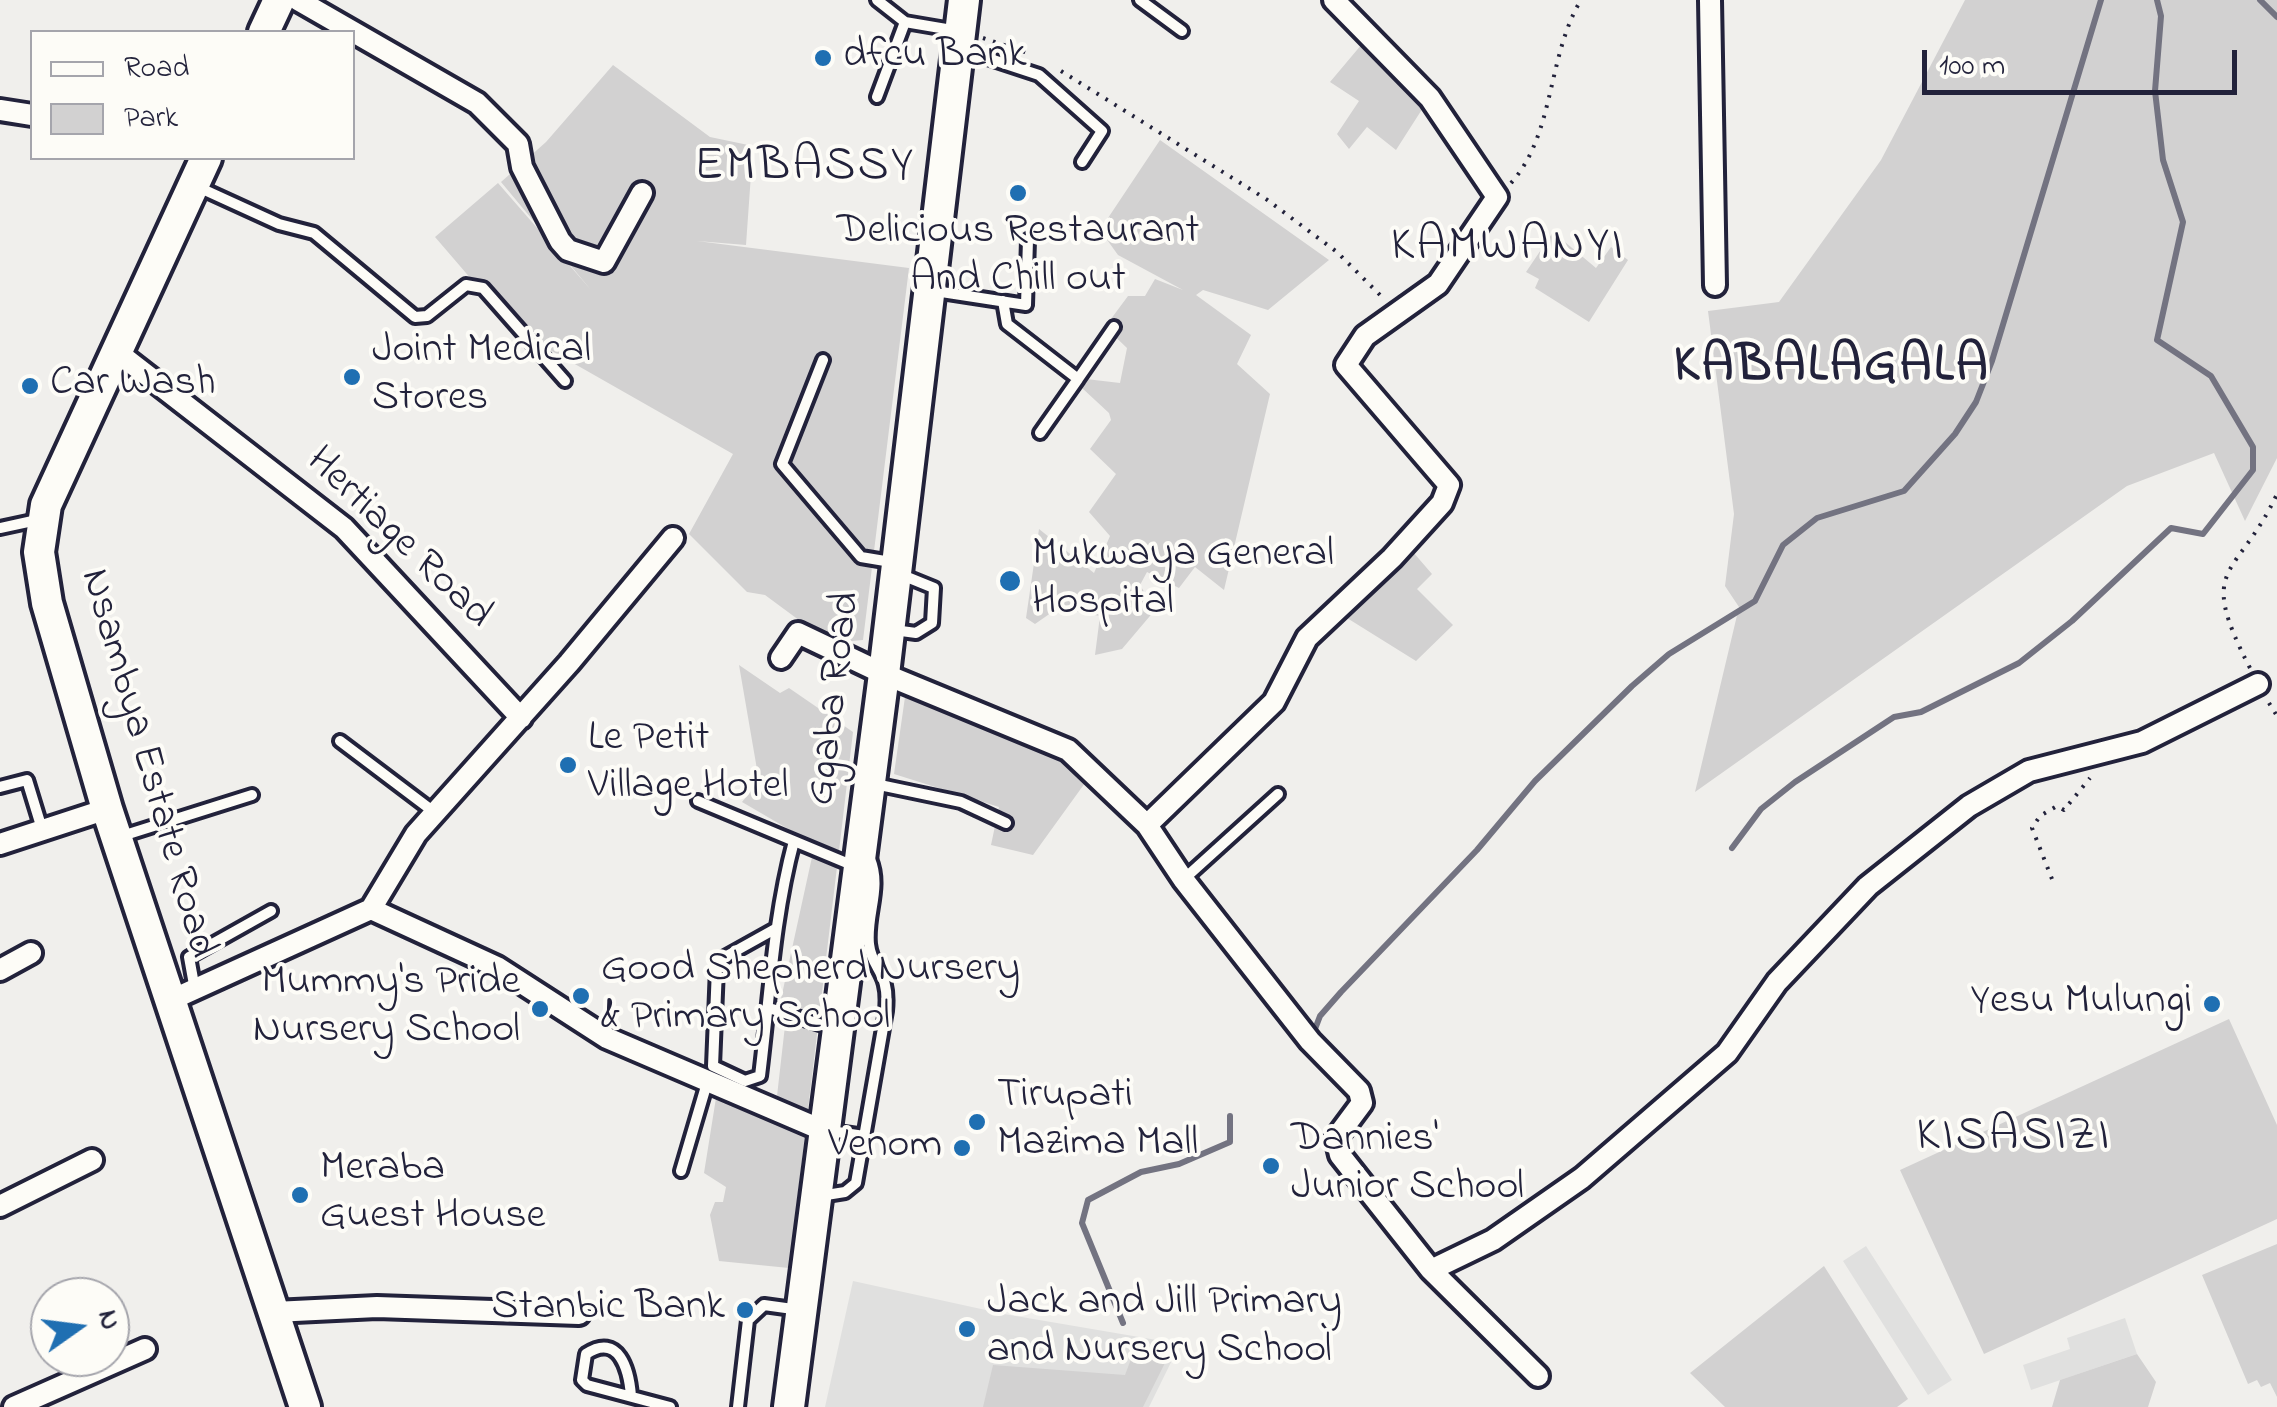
<!DOCTYPE html>
<style>
body{margin:0}
#map{position:relative;width:2277px;height:1407px;overflow:hidden;background:#f0efec;font-family:"Indie Flower",sans-serif}
canvas{display:block}
.legend{position:absolute;left:30px;top:30px;width:325px;height:130px;box-sizing:border-box;background:#fdfcf7;border:2px solid #a5a5ac;margin:0;padding:12px 18px;list-style:none;font-size:30px;color:#22223b}
.legend li{display:flex;align-items:center;gap:20px;height:50px}
.legend b{width:50px;border:2px solid #a5a5ac}
.north{position:absolute;left:30px;top:1277px;width:100px;height:100px;box-sizing:border-box;background:#fdfcf7;border:2px solid #a5a5ac;border-radius:50%;rotate:76deg;font-size:28px;font-weight:700;line-height:40px;text-align:center;color:#22223b}
.north::after{content:'';display:block;margin:auto;width:35px;height:45px;background:#1f6fb2;clip-path:polygon(50% 0,100% 100%,50% 72%,0 100%)}
.scale{position:absolute;left:1922px;top:50px;width:315px;height:45px;box-sizing:border-box;border:5px solid #22223b;border-top:0;padding-left:12px;font-size:30px;line-height:35px;white-space:nowrap;color:#22223b;-webkit-text-stroke:8px #fdfcf7;paint-order:stroke}
</style>
<div id="map">
<canvas width="2277" height="1407"></canvas>
<ul class="legend">
<li><b style="height:12px;background:#fdfcf7"></b>Road</li>
<li><b style="height:28px;background:#d2d1d1"></b>Park</li>
</ul>
<div class="north">N</div>
<div class="scale">100 m</div>
</div>
<script>
const ctx = document.querySelector('canvas').getContext('2d');
ctx.lineJoin = 'round';
function fill(path, color) {
  ctx.fillStyle = color;
  ctx.fill(path, 'evenodd');
}
function stroke(path, color, width, dash) {
  ctx.strokeStyle = color;
  ctx.lineWidth = width;
  ctx.lineCap = dash ? 'butt' : 'round';
  ctx.setLineDash(dash || []);
  ctx.stroke(path);
}
function drawText(font, color, halo, rows, align = 'center') {
  ctx.font = font + ' "Indie Flower",sans-serif';
  ctx.lineWidth = 8;
  ctx.setLineDash([]);
  ctx.textBaseline = 'middle';
  ctx.strokeStyle = halo;
  ctx.fillStyle = color;
  for (const [text, x, y, turn = 0] of rows) {
    ctx.save();
    ctx.translate(x, y);
    ctx.rotate((+turn || 0) * Math.PI / 180);
    ctx.textAlign = isNaN(turn) ? turn : align;
    if (halo) ctx.strokeText(text, 0, 0);
    ctx.fillText(text, 0, 0);
    ctx.restore();
  }
}
fill(new Path2D(`
 M1866,1246L1952,1380L1928,1395L1843,1261Z
 M853,1281L1004,1314L1180,1344L1149,1407H825Z
 M2125,1318L2137,1354L2031,1390L2023,1365L2070,1349L2067,1338Z`), '#e0e0df');
fill(new Path2D(`
 M1965,0H2277V458L2245,521L2214,453L2127,486L1695,792L1739,607L1725,586L1734,514L1708,311L1779,302L1881,160Z
 M1362,44L1428,100L1396,150L1367,127L1349,149L1337,134L1359,101L1330,82Z
 M613,65L710,137L753,146L746,245L697,241L909,268L863,640L830,643L765,595L747,592L689,534L733,454L515,330L435,237L498,183L591,290L501,182L546,142Z
 M1160,140L1329,260L1268,310L1203,290L1196,295L1251,335L1237,364L1270,394L1224,590L1195,567L1179,588L1147,572L1140,585L1155,610L1122,649L1095,655L1100,616L1058,608L1035,624L1026,618L1039,529L1094,573L1110,536L1089,512L1116,474L1090,449L1111,420L1109,413L1082,388L1086,379L1120,383L1127,348L1105,327L1128,296H1145L1155,279L1183,290L1118,255L1100,230Z
 M1553,232L1596,268L1611,247L1628,260L1589,322L1535,288L1539,279L1526,272Z
 M1413,552L1432,574L1417,589L1453,625L1416,661L1347,618Z
 M739,665L780,693L789,688L853,732L839,851L814,844L742,802L759,781Z
 M905,697L1043,746L1085,783L1033,855L991,845L999,807L894,774Z
 M812,857L837,867L789,1268L719,1261L710,1215L715,1202H723L726,1187L704,1173L716,1098L733,1102L745,1084L777,1096L786,1017L781,999Z
 M2229,1019L2277,1125V1219L1984,1354L1900,1170Z
 M2277,1244V1397L2270,1383L2261,1387L2257,1380L2248,1384L2202,1275Z
 M1824,1266L1908,1399L1897,1407H1725L1690,1373Z
 M1134,1351L1168,1357L1143,1407H983L993,1365L1125,1375Z
 M2137,1354L2156,1382L2148,1407H2052L2060,1380Z`), '#d2d1d1');
stroke(new Path2D(`
 M2260,0L2277,17
 M1732,848L1761,809L1795,782L1894,717L1921,712L2019,663L2072,621L2171,528L2203,534L2253,470V447L2211,376L2157,340L2183,222L2163,160L2155,91L2161,16L2157,0
 M1312,1037L1320,1016L1341,992L1477,850L1535,781L1632,686L1669,654L1755,601L1783,545L1817,518L1904,491L1955,434L1976,402L1992,361L2101,0
 M1123,1323L1082,1223L1088,1200L1141,1172L1179,1164L1230,1142V1116`), '#737381', 6);
const lane = new Path2D(`
 M877,0L905,22L958,31
 M1140,0L1182,31
 M963,50L1039,75L1102,131L1082,162
 M877,97L905,22
 M198,187L279,224L314,233L415,317L427,316L466,285L483,288L565,381
 M935,291L1026,305L1028,240
 M1003,301L1007,324L1078,379L1040,433
 M823,360L782,464L861,557L891,562
 M1078,379L1114,327
 M0,528L37,520
 M894,630L916,633L932,623L934,588L902,575
 M340,741L434,812
 M875,784L961,802L1006,823
 M0,787L27,780L42,829
 M698,801L854,866
 M122,836L252,795
 M1184,879L1278,794
 M775,929L723,958L717,968L713,1066L745,1081L760,1076C770,996 773,920 794,841
 M195,990L189,957L271,911
 M769,1008L835,1029
 M831,1131L864,1136
 M681,1171L707,1083
 M820,1196L845,1192L856,1183L886,1011C890,970 872,971 869,944C866,914 882,888 870,859
 M631,1396C629,1370 619,1332 586,1354L582,1380L587,1385L670,1407
 M738,1407L748,1320L764,1305L800,1310`);
const street = new Path2D(`
 M298,0L477,103L518,144L522,167L560,241L568,250L604,262L642,193
 M1710,0L1715,285
 M0,110L32,115
 M117,352L344,528L521,718
 M781,658L798,633L884,674L1068,750L1147,825L1183,879L1310,1041L1359,1091L1362,1103L1336,1138L1340,1155L1431,1270L1493,1240L1582,1178L1727,1053L1777,982L1868,886L1969,806L2029,771L2142,742L2258,684
 M1147,825L1274,702L1307,638L1392,558L1442,503L1449,485L1346,365L1365,336L1438,284L1497,197L1430,98L1334,0
 M0,844L107,809
 M371,909L497,967L607,1038L822,1130
 M0,970L31,953
 M171,1000L371,909L416,834L569,663L673,538
 M0,1206L92,1160
 M1431,1270L1538,1376
 M274,1312L377,1307L579,1314
 M14,1407L145,1349`);
const secondary = new Path2D(`
 M264,32L279,0
 M206,158L46,505L39,552L47,603L107,809L305,1407
 M789,1407L884,674L964,0`);
stroke(lane, '#22223b', 18);
stroke(street, '#22223b', 28);
stroke(secondary, '#22223b', 38);
stroke(new Path2D(`
 M983,38L1031,54
 M1061,71L1266,199L1337,252L1383,298
 M1511,183C1555,134 1547,56 1581,0
 M2250,668C2195,562 2237,580 2277,494
 M2269,703L2277,716
 M2052,879L2032,828L2040,816L2057,806L2064,810L2090,778`), '#22223b', 4, [2.5, 8]);
stroke(lane, '#fdfcf7', 10);
stroke(street, '#fdfcf7', 20);
stroke(secondary, '#fdfcf7', 30);
for (const [x, y, r, color] of [
 [823,58,10,"#1f6fb2"],
 [1018,193,10,"#1f6fb2"],
 [352,377,10,"#1f6fb2"],
 [30,386,10,"#1f6fb2"],
 [1010,581,12,"#1f6fb2"],
 [568,765,10,"#1f6fb2"],
 [581,996,10,"#1f6fb2"],
 [2212,1004,10,"#1f6fb2"],
 [540,1009,10,"#1f6fb2"],
 [977,1122,10,"#1f6fb2"],
 [962,1148,10,"#1f6fb2"],
 [1271,1166,10,"#1f6fb2"],
 [300,1195,10,"#1f6fb2"],
 [745,1310,10,"#1f6fb2"],
 [967,1329,10,"#1f6fb2"]
]) {
  const dot = new Path2D();
  dot.arc(x, y, r, 0, 2 * Math.PI);
  ctx.fillStyle = color;
  ctx.fill(dot);
  stroke(dot, '#fdfcf7', 4);
}
drawText('42px', '#22223b', '#fdfcf7', [
 ["dfcu Bank",843,58],
 ["Delicious Restaurant",1018,234,"center"],
 ["And Chill out",1018,282,"center"],
 ["Joint Medical",372,353],
 ["Stores",372,401],
 ["Car Wash",50,386],
 ["Mukwaya General",1032,557],
 ["Hospital",1032,605],
 ["Le Petit",588,741],
 ["Village Hotel",588,789],
 ["Good Shepherd Nursery",601,972],
 ["& Primary School",601,1020],
 ["Mummy's Pride",520,985,"right"],
 ["Nursery School",520,1033,"right"],
 ["Yesu Mulungi",2192,1004,"right"],
 ["Tirupati",997,1098],
 ["Mazima Mall",997,1146],
 ["Dannies'",1291,1142],
 ["Junior School",1291,1190],
 ["Venom",942,1148,"right"],
 ["Meraba",320,1171],
 ["Guest House",320,1219],
 ["Jack and Jill Primary",987,1305],
 ["and Nursery School",987,1353],
 ["Stanbic Bank",725,1310,"right"]
], 'left');
drawText('42px', '#22223b', '#fdfcf7', [
 ["Hertiage Road",397,540,44],
 ["Ggaba Road",837,699,-83],
 ["Nsambya Estate Road",145,764,74]
]);
ctx.letterSpacing = '2.5px';
drawText('48px', '#22223b', '#fdfcf7', [
 ["EMBASSY",805,170],
 ["KAMWANYI",1508,250],
 ["KISASIZI",2014,1140]
]);
ctx.letterSpacing = '0px';
ctx.letterSpacing = '2.5px';
drawText('bold 52px', '#22223b', '#fdfcf7', [
 ["KABALAGALA",1832,370]
]);
ctx.letterSpacing = '0px';
</script>
